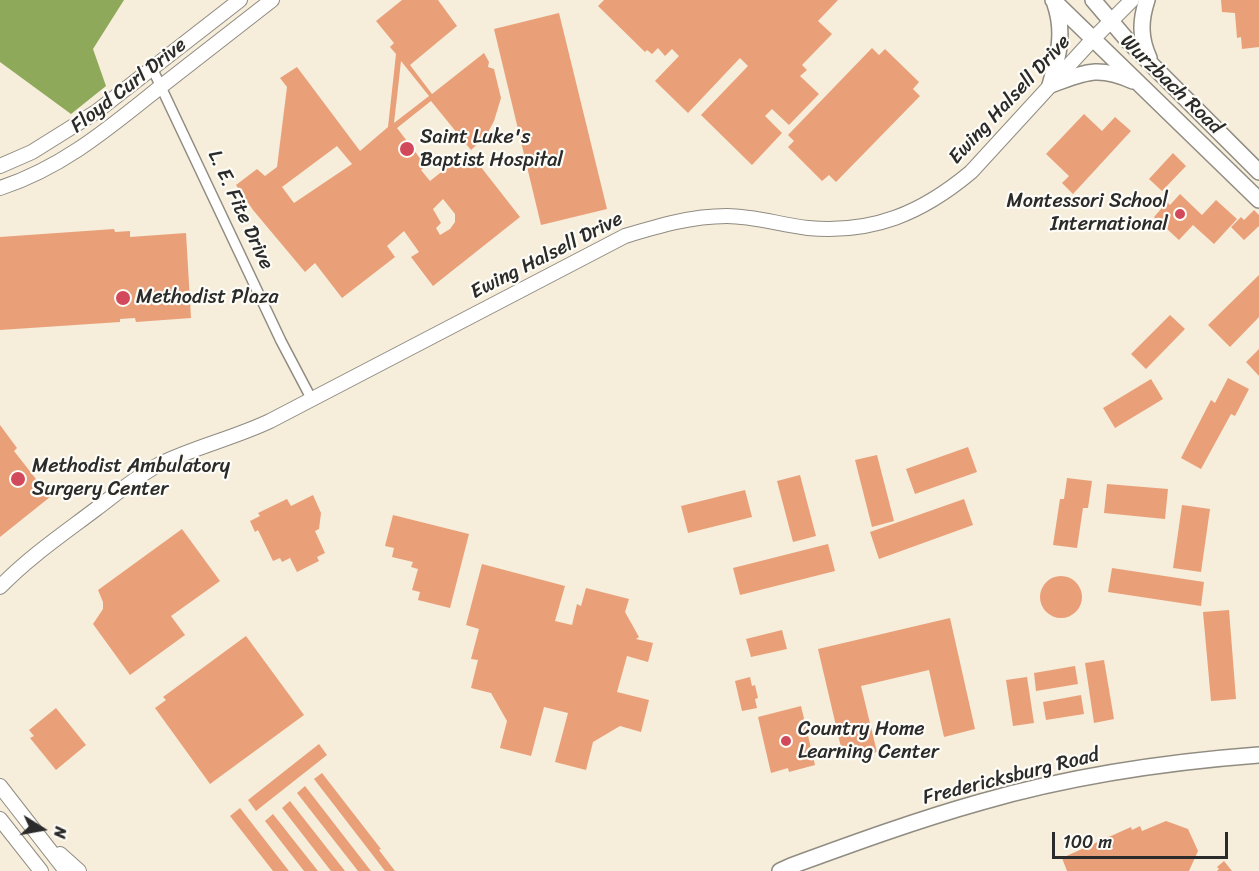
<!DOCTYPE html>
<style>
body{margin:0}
#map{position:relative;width:1259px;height:871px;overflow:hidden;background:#f6edda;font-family:Sriracha,sans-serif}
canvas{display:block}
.north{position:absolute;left:12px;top:799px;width:60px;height:60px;-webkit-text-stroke:4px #fdfcf7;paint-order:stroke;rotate:101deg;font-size:16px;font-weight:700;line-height:24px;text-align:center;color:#2b2b2b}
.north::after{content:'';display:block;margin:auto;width:21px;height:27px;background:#2b2b2b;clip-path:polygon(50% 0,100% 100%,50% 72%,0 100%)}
.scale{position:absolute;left:1052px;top:832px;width:176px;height:27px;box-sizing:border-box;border:3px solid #2b2b2b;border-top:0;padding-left:8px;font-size:18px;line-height:21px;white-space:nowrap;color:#2b2b2b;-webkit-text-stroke:4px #fdfcf7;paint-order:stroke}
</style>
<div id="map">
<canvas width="1259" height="871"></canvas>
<div class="north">N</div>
<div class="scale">100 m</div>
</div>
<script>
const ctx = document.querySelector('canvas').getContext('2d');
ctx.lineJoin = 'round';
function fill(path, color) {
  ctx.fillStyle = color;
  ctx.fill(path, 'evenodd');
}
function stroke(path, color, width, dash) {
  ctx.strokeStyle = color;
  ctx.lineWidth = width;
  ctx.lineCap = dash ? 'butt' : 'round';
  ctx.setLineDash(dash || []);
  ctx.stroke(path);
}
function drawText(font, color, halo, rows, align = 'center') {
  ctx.font = font + ' Sriracha,sans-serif';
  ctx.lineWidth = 4.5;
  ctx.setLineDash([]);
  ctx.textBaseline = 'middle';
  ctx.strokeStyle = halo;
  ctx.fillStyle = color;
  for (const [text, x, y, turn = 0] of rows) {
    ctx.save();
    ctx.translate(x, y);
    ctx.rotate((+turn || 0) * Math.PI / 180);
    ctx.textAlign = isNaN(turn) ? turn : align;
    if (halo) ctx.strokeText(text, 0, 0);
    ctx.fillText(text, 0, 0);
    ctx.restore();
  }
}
fill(new Path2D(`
 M0,0H124L93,49L106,86L71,114L0,62Z`), '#8fa95a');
fill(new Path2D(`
 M402,0H438L457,26L410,65L432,94L484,53L489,62L488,67L494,69L501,98L494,121L485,138H480L479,143L471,150L431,101L397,128L426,166L421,170L430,181L459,158L467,168L477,162L520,217L433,286L411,257L419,252L404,231L387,246L395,257L342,298L315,263L305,272L253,210L236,185L257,169L265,176L277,167L287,87L280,78L297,67L360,151L388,127L396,54L390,47L394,43L376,21ZM401,61L429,96L394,123L398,88ZM337,146L352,164L294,203L282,187ZM443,199L455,214V222L450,229L440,235L436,228L441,223L433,209Z
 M604,0H838L818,21L832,34L802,65L807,70L800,76L819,94L789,125L772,109L765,116L782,133L752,165L701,115L748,66L740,58L688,113L655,81L679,56L672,49L665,56L658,48L652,54L647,50L645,52L598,6Z
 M1221,0H1259V47L1242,49L1241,37L1237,38L1235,13L1222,12Z
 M559,13L607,209L541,225L494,29Z
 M872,48L879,55L885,49L919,82L913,89L920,96L836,182L829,175L822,181L788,147L794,141L788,135Z
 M1084,114L1102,131L1115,117L1131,131L1073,194L1062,183L1069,176L1046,154Z
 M1173,153L1186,166L1162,191L1149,179Z
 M1180,194L1202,215L1216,200L1237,219L1214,244L1193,225L1179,240L1154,217L1167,202L1170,205Z
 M1254,210L1259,215V226L1244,240L1231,227L1241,217L1244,220Z
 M114,229L115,232L130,231V237L186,233L191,318L136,322L135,318L120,319V322L0,330V237Z
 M1259,275V317L1230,347L1208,325Z
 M1170,315L1185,329L1146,369L1131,354Z
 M1259,349V376L1246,362Z
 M1228,378L1249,389L1235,416L1231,414L1201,469L1181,458L1211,400L1215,403Z
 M1151,379L1163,399L1115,428L1103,408Z
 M0,425L17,448L14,451L50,497L0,537Z
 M968,447L977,472L915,494L906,469Z
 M877,455L894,521L872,527L855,460Z
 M800,475L816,536L793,542L777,481Z
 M1067,478L1092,481L1088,508H1083L1077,548L1053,545L1060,499H1064Z
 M1107,484L1168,489L1165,519L1104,513Z
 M745,490L752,517L688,533L681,506Z
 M313,495L321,513L319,529L315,531L325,553L317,557L319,561L297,572L290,558L282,562L280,558L273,561L258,530L255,532L250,521L260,516L258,513L287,499L291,506Z
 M964,499L973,525L879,559L870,532Z
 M1182,505L1210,509L1201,572L1173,568Z
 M393,515L469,534L450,608L418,600L420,592L412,590L418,569L411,567L413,562L392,557L394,548L385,546Z
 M182,529L220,581L171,616L185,635L130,675L93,624L103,609V602L98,590Z
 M828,544L835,571L740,595L733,568Z
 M482,564L565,586L555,621L572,625L577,604L581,606L586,588L629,599L625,612L639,637L636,639L653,643L648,662L627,656L617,692L649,700L641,732L620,726L593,742L586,770L555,762L568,713L544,707L531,756L500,748L507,721L491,693L471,688L478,660L471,659L479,629L466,625Z
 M1112,568L1204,582L1201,606L1108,592Z
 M1040 597a21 21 0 1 1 42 0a21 21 0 1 1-42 0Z
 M1229,610L1236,699L1211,701L1203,612Z
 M950,618L975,729L944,737L929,670L861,686L877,752L844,760L818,649Z
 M782,630L787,649L751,657L746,639Z
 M246,636L304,715L210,784L155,708L166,700L163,697Z
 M1104,660L1114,719L1094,723L1085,663Z
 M1075,666L1078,684L1036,691L1034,673Z
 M750,677L752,686L755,685L758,698L755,699L757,708L742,711L735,681Z
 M1027,677L1034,723L1013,726L1006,680Z
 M1081,695L1084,714L1046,720L1043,702Z
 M801,706L815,765L789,772L788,768L771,773L758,717Z
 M56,708L86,745L56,770L30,738L34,736L29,730Z
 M319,744L327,755L256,811L248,800Z
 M322,773L381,849L379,850L395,871H385L314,779Z
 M305,786L371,871H358L297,793Z
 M290,801L345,871H331L282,808Z
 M240,808L289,871H273L230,816Z
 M273,814L318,871H304L265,821Z
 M1166,821L1188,829L1198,851L1189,871H1067L1062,858L1131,827L1132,830L1140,826L1142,831Z
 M1224,861L1232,871H1217L1219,869L1217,867Z`), '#e9a079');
const street = new Path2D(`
 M152,68L281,341L311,398`);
const secondary = new Path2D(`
 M0,166L32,152L96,112L240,0
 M0,188C62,168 109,128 159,88C197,58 235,29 272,0
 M0,587C29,557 63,534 96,509C116,494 137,476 160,464C195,447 234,438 270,421L625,236C658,226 691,216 727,216C754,216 781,225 808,228C873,234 922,213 971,172L1093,39L1132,0
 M0,786L66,871
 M0,819L41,871
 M60,854L79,871`);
const primary = new Path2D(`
 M1053,0L1259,200
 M1093,0L1128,41L1259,172
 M1147,0C1140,21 1140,38 1149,58
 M1050,85C1085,73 1096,65 1133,81
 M1050,85C1058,57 1065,33 1055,4
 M780,871L791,866C854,843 917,820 981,802C1071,776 1166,762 1259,755`);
stroke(street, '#908c82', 12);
stroke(secondary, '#908c82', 16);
stroke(primary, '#908c82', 18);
stroke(street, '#fff', 9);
stroke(secondary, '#fff', 14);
stroke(primary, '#fff', 15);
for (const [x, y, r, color] of [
 [407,149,8,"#d1495b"],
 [1180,214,6,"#d1495b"],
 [123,298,8,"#d1495b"],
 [18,479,8,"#d1495b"],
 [786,741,6,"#d1495b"]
]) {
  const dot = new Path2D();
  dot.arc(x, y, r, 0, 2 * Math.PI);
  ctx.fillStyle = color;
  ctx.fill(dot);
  stroke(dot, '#fdfcf7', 2);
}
drawText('20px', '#2b2b2b', '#fdfcf7', [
 ["Wurzbach Road",1171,85,44],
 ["Floyd Curl Drive",129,86,-38],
 ["Ewing Halsell Drive",1010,100,-47],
 ["L. E. Fite Drive",240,210,65],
 ["Ewing Halsell Drive",547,256,-27],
 ["Fredericksburg Road",1011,777,-14]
]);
drawText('20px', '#2b2b2b', '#fdfcf7', [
 ["Saint Luke's",420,138],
 ["Baptist Hospital",420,161],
 ["Montessori School",1168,202,"right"],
 ["International",1168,225,"right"],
 ["Methodist Plaza",136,298],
 ["Methodist Ambulatory",32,467],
 ["Surgery Center",32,490],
 ["Country Home",798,730],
 ["Learning Center",798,753]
], 'left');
</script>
